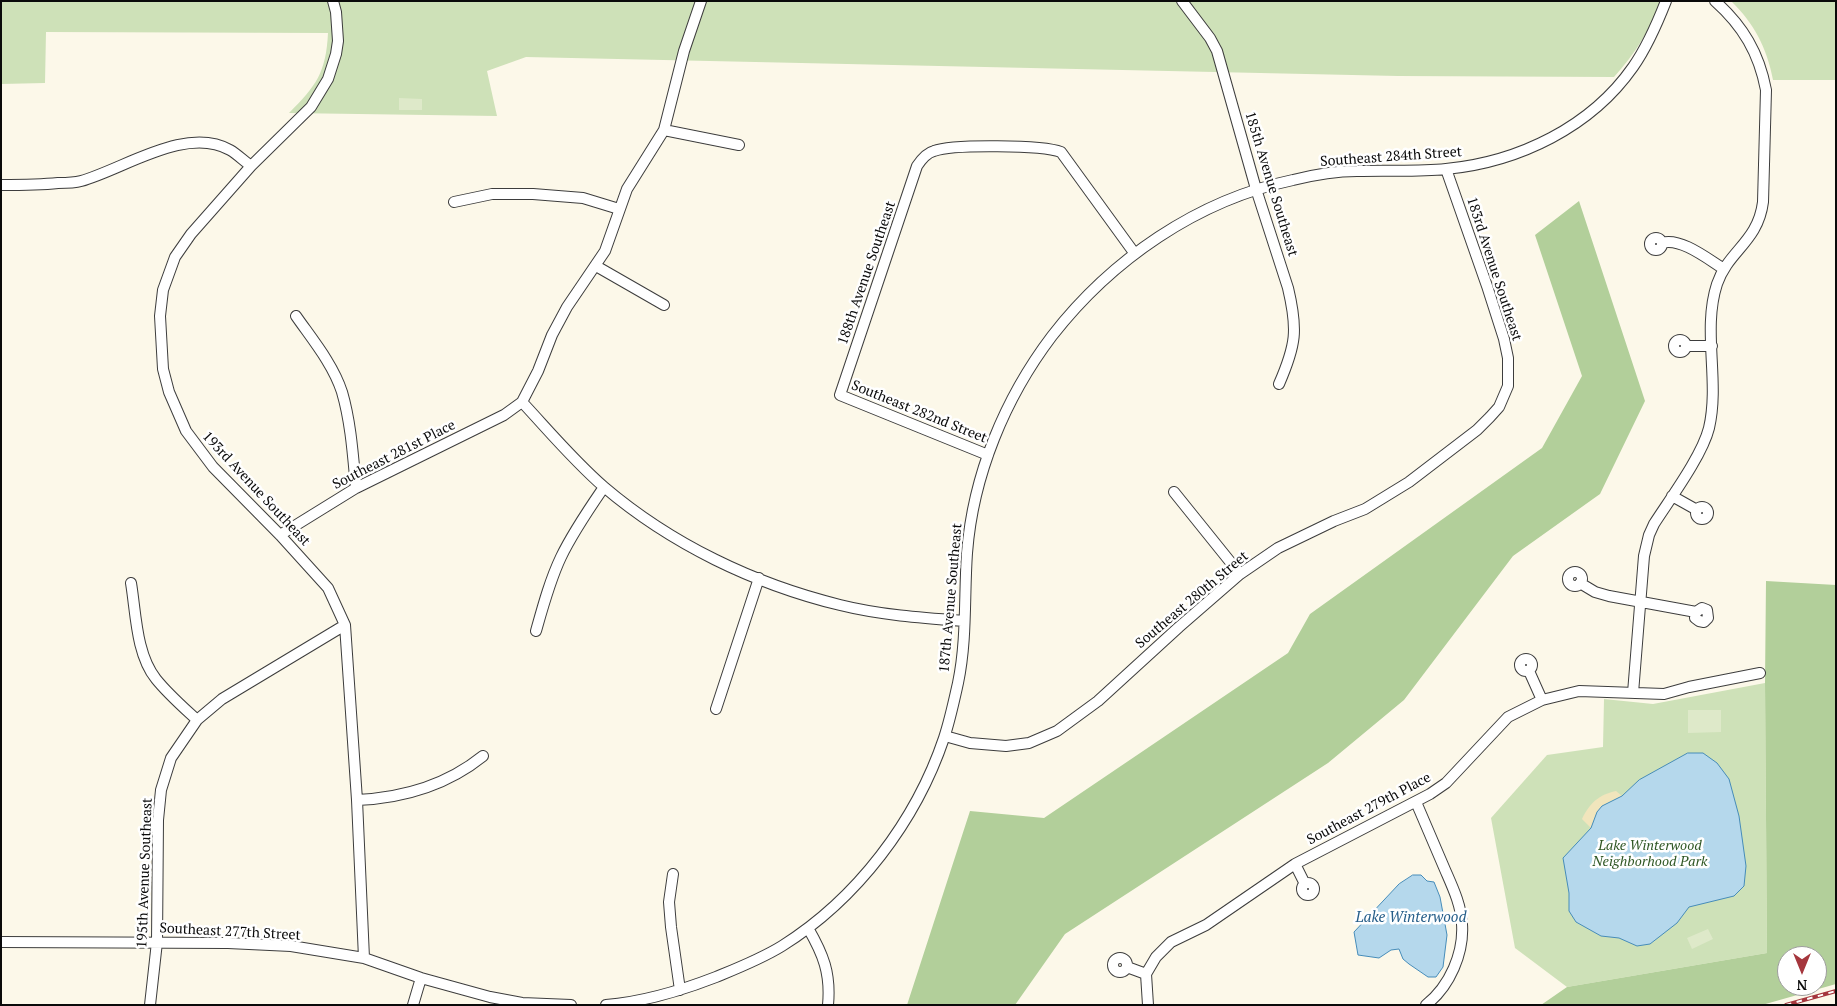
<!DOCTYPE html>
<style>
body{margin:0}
#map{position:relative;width:1837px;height:1006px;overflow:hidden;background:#fcf8e9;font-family:"PT Serif",serif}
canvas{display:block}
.frame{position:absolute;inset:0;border:2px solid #0a0a0a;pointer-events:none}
.north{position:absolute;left:1777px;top:946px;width:50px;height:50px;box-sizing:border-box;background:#fff;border:1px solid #9d9d9d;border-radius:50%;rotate:180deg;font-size:14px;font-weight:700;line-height:20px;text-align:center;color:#0a0a0a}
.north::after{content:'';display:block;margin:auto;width:18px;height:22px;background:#a5363d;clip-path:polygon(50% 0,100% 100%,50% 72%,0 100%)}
</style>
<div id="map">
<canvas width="1837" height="1006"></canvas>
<div class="frame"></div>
<div class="north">N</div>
</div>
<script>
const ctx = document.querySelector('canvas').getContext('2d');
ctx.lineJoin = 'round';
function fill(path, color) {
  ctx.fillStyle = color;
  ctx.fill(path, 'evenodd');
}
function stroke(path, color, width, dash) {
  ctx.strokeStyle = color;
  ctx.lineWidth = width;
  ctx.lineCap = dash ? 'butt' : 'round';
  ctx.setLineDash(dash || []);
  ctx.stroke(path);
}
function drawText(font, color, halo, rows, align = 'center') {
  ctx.font = font + ' "PT Serif",serif';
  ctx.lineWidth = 5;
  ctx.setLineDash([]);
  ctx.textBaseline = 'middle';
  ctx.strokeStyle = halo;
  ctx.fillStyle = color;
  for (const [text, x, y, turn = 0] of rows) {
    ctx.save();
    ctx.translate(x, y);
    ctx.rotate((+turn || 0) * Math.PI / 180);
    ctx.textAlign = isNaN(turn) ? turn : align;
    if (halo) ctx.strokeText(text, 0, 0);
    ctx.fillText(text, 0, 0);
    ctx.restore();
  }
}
fill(new Path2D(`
 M1,1H1661C1650,30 1635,54 1614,77L1398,76L526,57L487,71L497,116L289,113C316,86 326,73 328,33L46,32L45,83L1,84Z
 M1731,1H1836V80H1773C1767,48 1754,23 1731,1Z
 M1765,683L1767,953L1567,987L1515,948L1491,818L1547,755L1603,747L1604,699L1653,704Z`), '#cee1b8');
fill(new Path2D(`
 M1579,201L1645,401L1600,494L1513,556L1404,700L1328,763L1065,934L1015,1005H907L970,811L1044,818L1288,653L1310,614L1542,448L1582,376L1535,235Z
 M1766,581L1836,585V984L1762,1005H1541L1567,987L1767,953L1765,683ZM1787,956H1817V986H1787Z`), '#b2cf9a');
fill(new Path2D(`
 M1616,791L1622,796C1602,805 1599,807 1591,828L1582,819C1590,803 1598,795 1616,791Z`), '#f1e5bc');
fill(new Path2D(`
 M399,98L422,99V110H399Z
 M1688,710H1721V732L1688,733Z
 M1708,929L1713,939L1692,949L1687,938Z`), '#dee9c9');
const water = new Path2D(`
 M1688,753H1703L1717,763L1729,779L1739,816L1746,866L1744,886L1734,896L1689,907L1677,923L1650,944L1637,946L1619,938L1601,936L1576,922L1569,911V893L1563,858L1591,828L1597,812L1602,806L1622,796L1639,780Z
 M1413,875H1421L1427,881L1434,882L1440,897L1447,935L1443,967L1436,977H1428L1409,964L1403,959L1399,949L1391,950L1379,958L1358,955L1354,932L1399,884Z`);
fill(water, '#b5d8ec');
stroke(water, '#468cb9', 1);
const minor = new Path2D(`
 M333,1L336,12L338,41L336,54L328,79L311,107L251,166L191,234L175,257L163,290L160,316L163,369L169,392L186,431L213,467L280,535L328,588L345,625L357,800L364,958
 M1182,1L1210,38L1217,51L1256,189L1288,288C1298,330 1296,345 1279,384
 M664,130L739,145
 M1,185C20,185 39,185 58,183C66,183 74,183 81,181C124,169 186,125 230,150C237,154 244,161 251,166
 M454,202L492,194H533L583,198L619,209
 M1650 244a6 6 0 1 1 12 0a6 6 0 1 1-12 0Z
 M1662,243C1681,237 1709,260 1724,269
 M596,266L664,305
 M296,316C312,339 333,364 342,392C351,423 353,456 356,488
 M1674 346a6 6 0 1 1 12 0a6 6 0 1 1-12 0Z
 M1686,346H1712
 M522,402C549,431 574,461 604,487C671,544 754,584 840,605C880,615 923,618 964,621
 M988,455L840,395L917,166C921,160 926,153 934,151C952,144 1043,145 1061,152L1135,254
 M1174,492L1240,574
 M1672,496L1697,510
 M1696 513a6 6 0 1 1 12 0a6 6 0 1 1-12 0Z
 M280,535L356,488L504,415L522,402L538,371L552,335L567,307L605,251L627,189L664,130L684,51L701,1
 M1568 579a7 7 0 1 1 14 0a7 7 0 1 1-14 0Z
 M131,583C136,613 136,654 156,679C168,694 183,707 197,720
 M1580,583L1595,592L1609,596L1696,612L1702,608L1707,610L1708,618L1704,622L1699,621L1695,618L1696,612
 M536,631C543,606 550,580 561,557C573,532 589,509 604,487
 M1520 665a6 6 0 1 1 12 0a6 6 0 1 1-12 0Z
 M1529,671L1542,700
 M1633,693L1644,556L1649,535L1654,524C1670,499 1702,456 1709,428C1720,381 1702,330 1717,284C1728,251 1758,242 1763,202L1766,90C1759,53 1743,26 1715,1
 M716,709L759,578
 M945,736L970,743L1006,746L1029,743L1057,731L1098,701L1179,627L1240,574L1278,548L1334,521L1365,509L1409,482L1477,430L1490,417L1499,407L1508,386V358L1504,339L1487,286L1446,169
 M357,800C402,798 447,785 483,756
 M1416,802C1425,823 1434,844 1443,865C1451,884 1461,903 1462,924C1464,953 1450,986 1426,1005
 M1295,864L1305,884
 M673,874L669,902L671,927L680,990
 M1302 889a6 6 0 1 1 12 0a6 6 0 1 1-12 0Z
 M808,928C823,954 831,973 828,1005
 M1,942L228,943L291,946L364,958L421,978L490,997L522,1003L571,1005
 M1113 965a7 7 0 1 1 14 0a7 7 0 1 1-14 0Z
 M1127,967L1146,974
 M1146,974L1156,957L1171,942L1206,925L1295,864L1430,794L1446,783L1508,717L1542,700L1579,691L1664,694L1689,687L1760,673
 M1146,974L1148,1005
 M150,1005L157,942L158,820L161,790L171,758L197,720L222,699L345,625
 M413,1005L421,978
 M606,1005C644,1002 680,991 716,977C738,968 761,959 782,946C857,899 916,821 944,738C950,720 954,701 958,683C967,640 964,596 967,553C973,475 1005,398 1052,336C1111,260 1197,200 1293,180C1313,175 1336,171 1357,171C1387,170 1417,172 1446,169C1519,162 1591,127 1633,67C1647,47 1657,24 1666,1`);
stroke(minor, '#3d3d3d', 12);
stroke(minor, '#fff', 10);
const rail = new Path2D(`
 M1786,1005L1836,991`);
stroke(rail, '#a5363d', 4);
stroke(rail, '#fff', 2, [5.5]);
drawText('14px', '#0a0a0a', '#fff', [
 ["Southeast 284th Street",1391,157,-4],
 ["185th Avenue Southeast",1271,184,73],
 ["183rd Avenue Southeast",1494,269,72],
 ["188th Avenue Southeast",867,273,-71],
 ["Southeast 282nd Street",919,412,22],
 ["Southeast 281st Place",394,455,-27],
 ["193rd Avenue Southeast",256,489,47],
 ["187th Avenue Southeast",951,598,-85],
 ["Southeast 280th Street",1192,600,-40],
 ["Southeast 279th Place",1369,809,-28],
 ["195th Avenue Southeast",145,873,-88],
 ["Southeast 277th Street",230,932,3]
]);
drawText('italic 14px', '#2f5724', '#fff', [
 ["Lake Winterwood",1650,846],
 ["Neighborhood Park",1650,862]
]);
drawText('italic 15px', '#265e89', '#fff', [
 ["Lake Winterwood",1411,918]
]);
</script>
